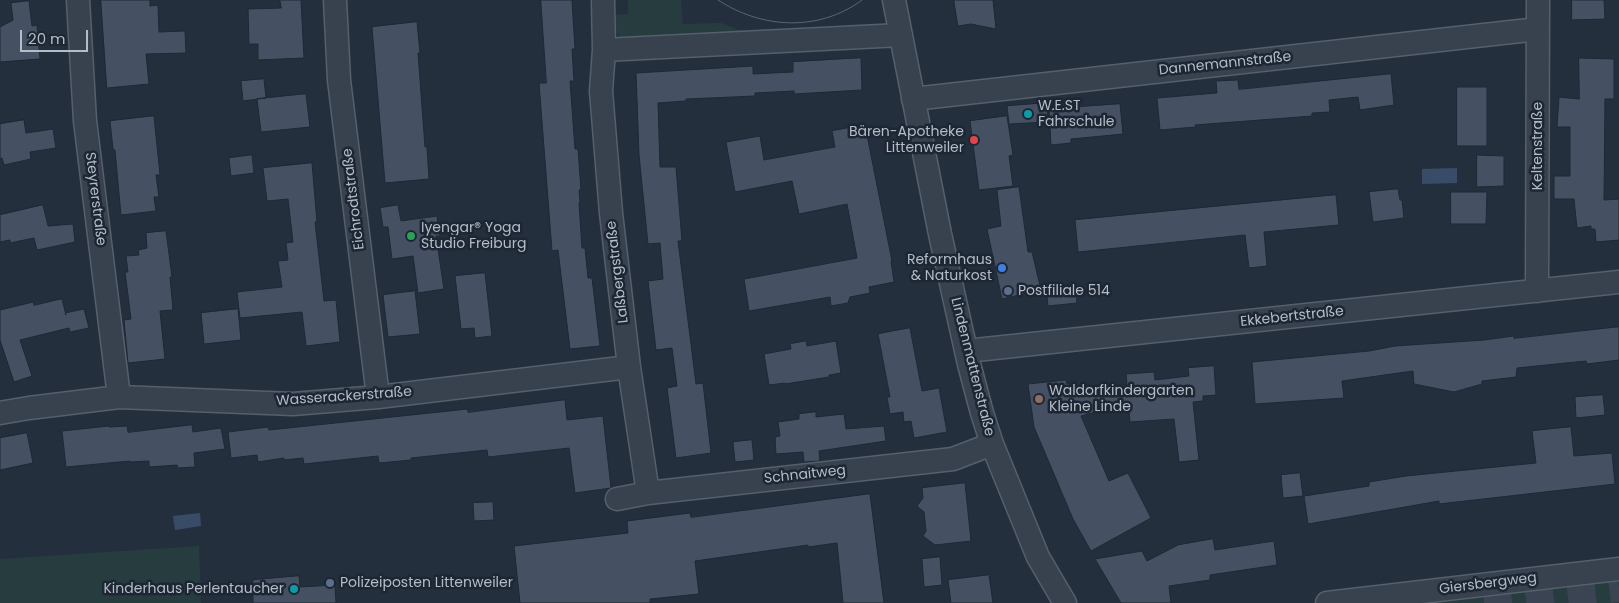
<!DOCTYPE html>
<meta charset="utf-8">
<style>
body{margin:0}
#map{position:relative;width:1619px;height:603px;overflow:hidden;background:#242f3e;font-family:Poppins,sans-serif}
canvas{display:block}
.scale{position:absolute;left:20px;top:30px;width:68px;height:22px;box-sizing:border-box;border:2px solid #b4bcc9;border-top:0;padding-left:6px;font-size:15px;line-height:18px;white-space:nowrap;color:#b4bcc9;-webkit-text-stroke:4px #1d2633;paint-order:stroke}
</style>
<div id="map">
<canvas width="1619" height="603"></canvas>
<div class="scale">20 m</div>
</div>
<script>
const ctx = document.querySelector('canvas').getContext('2d');
ctx.lineJoin = 'round';
function fill(path, color) {
  ctx.fillStyle = color;
  ctx.fill(path, 'evenodd');
}
function stroke(path, color, width, dash) {
  ctx.strokeStyle = color;
  ctx.lineWidth = width;
  ctx.lineCap = dash ? 'butt' : 'round';
  ctx.setLineDash(dash || []);
  ctx.stroke(path);
}
function drawText(font, color, halo, rows, align = 'center') {
  ctx.font = font + ' Poppins,sans-serif';
  ctx.lineWidth = 5;
  ctx.setLineDash([]);
  ctx.textBaseline = 'middle';
  ctx.strokeStyle = halo;
  ctx.fillStyle = color;
  for (const [text, x, y, turn = 0] of rows) {
    ctx.save();
    ctx.translate(x, y);
    ctx.rotate((+turn || 0) * Math.PI / 180);
    ctx.textAlign = isNaN(turn) ? turn : align;
    if (halo) ctx.strokeText(text, 0, 0);
    ctx.fillText(text, 0, 0);
    ctx.restore();
  }
}
fill(new Path2D(`
 M628,0H681L683,24L721,23L739,30L822,28L621,38L613,29L611,15L628,14Z
 M199,546L201,603H0V559Z
 M1619,576V603H1391Z`), '#263c3f');
fill(new Path2D(`
 M1457,168V183L1422,184V169Z
 M200,513L201,526L175,530L173,516Z`), '#394c67');
const building = new Path2D(`
 M101,0H150V6L158,5L159,32L185,31L186,53L146,54L149,84L107,88Z
 M280,0H301L304,58L258,60V44H249L248,9L281,8Z
 M541,0H572L575,49H572L574,81H570L575,149H578L581,190H579L580,203H579L582,248H585L588,278H592L600,346L570,349L558,250L552,251L539,83H546Z
 M954,0H993L996,29L971,24L958,26Z
 M1572,0H1604L1605,19L1572,20Z
 M29,1L32,26L37,25L40,59L0,62V27L13,20L11,3Z
 M417,22L420,53H418L425,147H427L429,179L385,183L372,27Z
 M861,58L862,90L794,94V91L755,93V96L686,99V101L658,103L660,167H676L682,241H678L696,384L703,383L711,453L676,458L667,388L677,386L672,348L656,350L648,281L663,279L660,243L648,244L639,155L636,73L753,66V74L793,72V62Z
 M1579,58L1614,59V99H1605L1604,200L1619,199V240L1596,242L1595,229H1591V226L1577,228L1574,199H1554V176H1570V127H1557L1559,97L1579,99Z
 M1391,74L1394,105L1360,110L1358,97L1329,100L1330,112L1312,113V116L1195,125L1196,127L1160,130L1157,98L1217,93L1216,81L1238,80L1239,89Z
 M264,79L266,98L243,101L241,81Z
 M1457,87H1487V146H1457Z
 M306,94L310,127L261,132L257,99Z
 M1047,103L1048,122L1009,124L1007,106Z
 M1120,104L1123,134L1071,139V143L1051,145L1049,109Z
 M154,116L160,175H156L159,197H154L156,211L121,215L115,150L113,149L110,121Z
 M1007,116L1013,155L1009,156L1013,186L979,190L970,121Z
 M24,120L26,133L53,129L56,148L30,152L31,159L4,165L2,158L0,159V124Z
 M865,125L892,261H891L894,282L869,287L870,293L850,297L848,303L831,306L830,297L749,311L744,279L857,258L847,204L799,214L792,181L735,192L726,142L760,136L764,160L835,147L832,131Z
 M252,155L254,173L231,176L229,158Z
 M1477,155L1504,156V186L1477,187Z
 M312,163L317,222H315L324,301L336,300L340,342L306,346L302,312L240,318L237,292L282,287L278,261L288,260L286,243L293,242L288,199L267,201L263,168Z
 M1019,187L1028,252H1032L1041,290L1002,299L987,229L1001,226L997,190Z
 M1398,189L1400,200H1402L1404,218L1373,222L1369,192Z
 M1451,192H1487L1486,224H1451Z
 M1336,195L1339,225L1264,232L1267,266L1249,268L1245,235L1078,252L1075,220Z
 M43,205L48,226L73,224L75,242L37,250L34,238L10,243V240L0,242V215Z
 M398,205L401,221L437,216L440,236H436L444,289L418,293L413,256L392,259L388,227H383L380,208Z
 M166,231L172,277H170L173,310L160,311L165,359L128,363L124,320L131,319L125,272H128L126,256L139,255L138,250L147,248L146,233Z
 M485,273L492,336L475,338L474,328L461,329L455,276Z
 M1075,285L1077,303L1048,306L1046,287Z
 M415,291L420,334L388,337L383,295Z
 M62,299L66,315L65,313L84,309L89,328L70,332L69,328L20,340L32,376L14,382L0,340V310L33,302L34,305Z
 M238,309L241,340L204,344L201,313Z
 M1619,327V360L1587,364L1586,361L1517,368L1516,377L1482,381V384L1454,392L1414,384L1413,371L1342,381L1344,398L1255,404L1252,362L1369,351L1395,346L1484,340L1514,336V338Z
 M910,328L922,391L939,388L947,432L914,438L911,421L904,422L903,412L890,414L887,397H890L878,334Z
 M806,341L807,346L836,341L841,373L829,375V377L785,384V383L769,385L764,354L791,349L790,344Z
 M1214,366L1216,395L1203,396V401L1193,402L1199,460L1179,462L1174,419L1130,422L1128,403L1081,416L1109,481L1128,473L1151,518L1091,551L1073,519L1034,427L1028,384L1066,380L1067,384L1069,383L1070,388L1127,385L1126,374L1154,372L1155,380L1189,376L1188,368Z
 M1603,395L1605,415L1576,418L1575,397Z
 M565,400L567,420L603,416L611,488L575,493L569,448L488,457L487,450L411,458V460L379,463L378,456L304,464L303,458L284,460V458L258,462L257,455L231,458L228,432L268,427L269,430L468,409V412Z
 M816,412V417L844,414L846,429L884,426L886,441L819,451L820,461L804,462L803,452L776,454L775,437L780,436L778,422L799,419V414Z
 M192,425L193,432L221,428L225,449L194,453L195,467L178,468L177,465L149,467V461L130,462V461L66,467L62,431L109,426V427L127,426L128,432Z
 M1571,427L1574,456L1612,453L1615,484L1439,504V501L1308,524L1304,496L1369,486V482L1406,476L1536,463L1532,431Z
 M27,433L33,463L0,470V438Z
 M752,440L754,460L735,462L733,442Z
 M1300,473L1303,496L1283,498L1281,475Z
 M965,483L971,541L935,545L923,536L926,531L924,512L917,506L923,498L922,488Z
 M870,494L884,603H843L837,543L808,547V545L695,561L699,594L650,599V603H520L514,546L628,533L627,521L690,513L691,517Z
 M493,502L494,520L474,521L473,503Z
 M1213,539L1215,550L1274,541L1277,565L1210,575V580L1169,586L1171,603H1121L1095,559L1142,551L1147,561L1178,545Z
 M940,557L942,585L924,587L922,559Z
 M989,575L993,603H951L948,580Z
 M299,576L300,587L335,585L336,603H253V580Z`);
fill(building, '#455162');
stroke(building, '#1f2835', 1);
stroke(new Path2D(`
 M1484,603L1619,588`), '#3a4453', 28, [28, 14]);
const minor = new Path2D(`
 M78,0L85,121L119,397
 M335,0L339,80L378,397
 M603,0L604,50L601,91L611,213L629,367L648,493
 M894,0L940,234L969,364L982,413L992,444L1038,557L1065,603
 M604,50L901,35
 M913,99L1538,29
 M1537,291L1538,0
 M966,351L1619,282
 M0,413L29,408L119,397L293,404L378,397L629,367
 M617,499L648,493L953,459L992,444
 M1327,603L1619,569`);
stroke(minor, '#565f6c', 25);
stroke(minor, '#38414e', 22);
stroke(new Path2D(`
 M718,0C762,29 819,32 862,0`), '#5a6575', 1);
for (const [x, y, r, color] of [
 [1028,114,5,"#0f9aa8"],
 [974,140,5,"#e0444e"],
 [411,236,5,"#2e9e5b"],
 [1002,268,5,"#3f7fe0"],
 [1008,291,5,"#5c6f8a"],
 [1039,399,5,"#8d6e63"],
 [330,583,5,"#5c6f8a"],
 [294,589,5,"#0f9aa8"]
]) {
  const dot = new Path2D();
  dot.arc(x, y, r, 0, 2 * Math.PI);
  ctx.fillStyle = color;
  ctx.fill(dot);
  stroke(dot, '#1d2633', 2);
}
drawText('14px', '#b4bcc9', '#1d2633', [
 ["Dannemannstraße",1225,64,-6],
 ["Keltenstraße",1538,146,-90],
 ["Steyrerstraße",95,199,83],
 ["Eichrodtstraße",354,199,-97],
 ["Laßbergstraße",618,272,-97],
 ["Ekkebertstraße",1292,317,-6],
 ["Lindenmattenstraße",972,367,76],
 ["Wasserackerstraße",344,397,-4],
 ["Schnaitweg",805,475,-6],
 ["Giersbergweg",1488,584,-7]
]);
drawText('14px', '#b4bcc9', '#1d2633', [
 ["W.E.ST",1038,106],
 ["Fahrschule",1038,122],
 ["Bären-Apotheke",964,132,"right"],
 ["Littenweiler",964,148,"right"],
 ["Iyengar® Yoga",421,228],
 ["Studio Freiburg",421,244],
 ["Reformhaus",992,260,"right"],
 ["& Naturkost",992,276,"right"],
 ["Postfiliale 514",1018,291],
 ["Waldorfkindergarten",1049,391],
 ["Kleine Linde",1049,407],
 ["Polizeiposten Littenweiler",340,583],
 ["Kinderhaus Perlentaucher",284,589,"right"]
], 'left');
</script>
